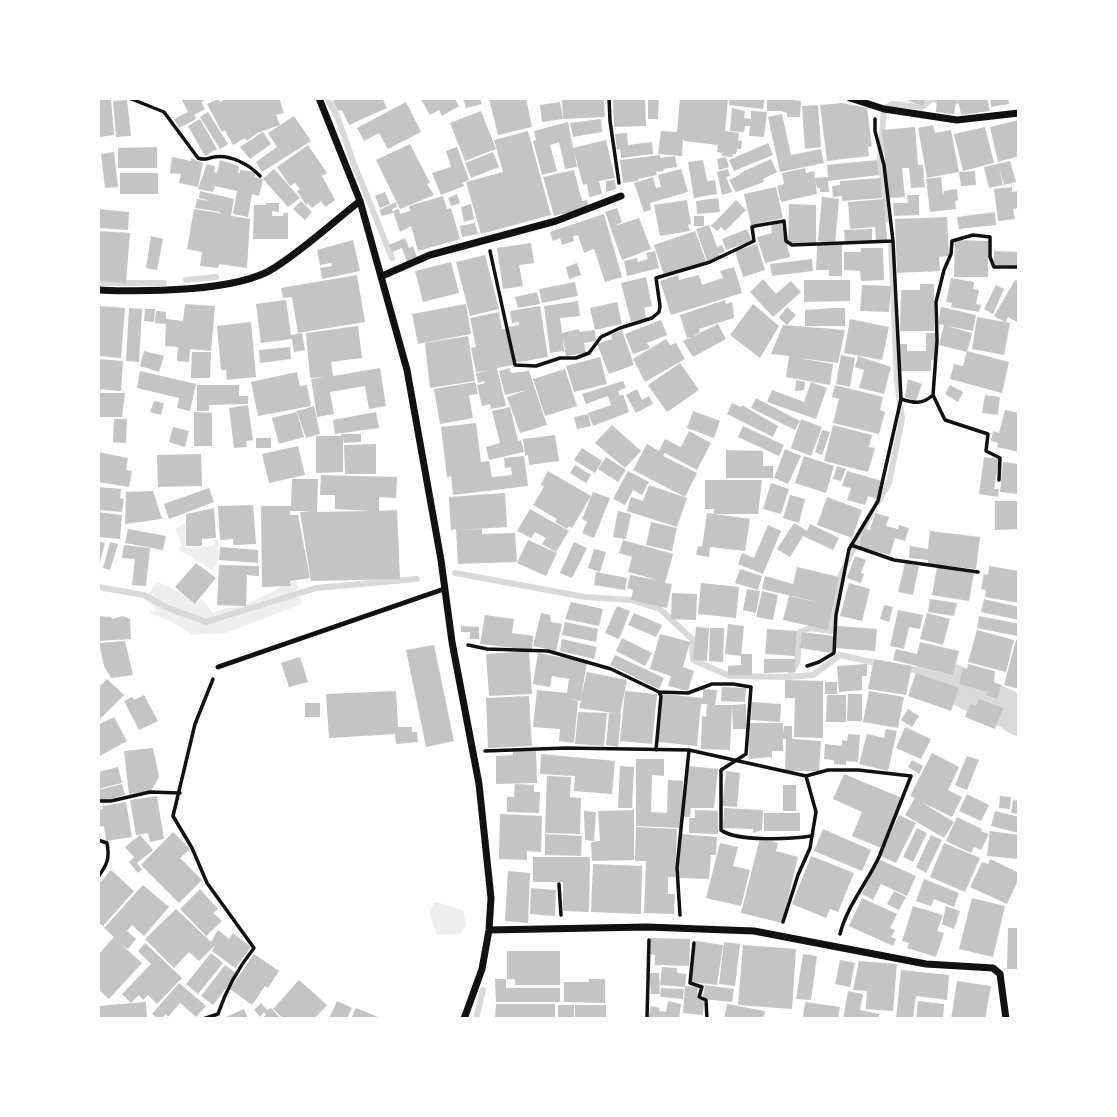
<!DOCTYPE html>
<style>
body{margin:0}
#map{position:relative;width:1117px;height:1117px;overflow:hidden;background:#fff;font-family:Helvetica,sans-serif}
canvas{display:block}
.frame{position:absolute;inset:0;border:100px solid #fff;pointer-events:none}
</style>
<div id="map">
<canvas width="1117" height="1117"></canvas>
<div class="frame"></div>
</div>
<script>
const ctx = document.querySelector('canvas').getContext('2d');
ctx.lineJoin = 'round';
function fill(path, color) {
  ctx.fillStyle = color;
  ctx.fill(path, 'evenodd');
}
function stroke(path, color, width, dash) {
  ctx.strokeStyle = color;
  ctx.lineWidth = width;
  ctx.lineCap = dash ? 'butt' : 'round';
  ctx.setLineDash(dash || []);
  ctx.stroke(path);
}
fill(new Path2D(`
 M185,523V548L214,546V538L219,541L218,561L212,570L179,550L182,545L175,529Z
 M296,580L302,604L225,633L194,635L168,620L149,613L156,609L144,599L158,582L189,597L196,604L202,598L213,613L227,608L241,607Z
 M435,902L463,910L466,925L460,934L437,935L429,912Z`), '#eee');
stroke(new Path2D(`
 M327,98L337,116L354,164L392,258
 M889,220L880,160L884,109L892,104L922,107L932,99L949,102L967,100
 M186,280L216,277
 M98,283H164
 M878,502L889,483L902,419L897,381L891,244
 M455,573L585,597L631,600L660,609L692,639L693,660L730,676L789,677L813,675L840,655L880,664
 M98,587L144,595L168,608L206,622L316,588L417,579
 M905,668L934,674
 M789,677L797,663L800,632L810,628L831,631L841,574L871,514
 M476,1019L483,990`), '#d9d9d9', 6);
stroke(new Path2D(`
 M934,674L1011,711L1019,717`), '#d9d9d9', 38);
fill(new Path2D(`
 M181,98H210L201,102L205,109L194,115L196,119L179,128L174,119L188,112Z
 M227,98H279L284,113L276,115L280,125L257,133L247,141L245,138L233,145L225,130L222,132L207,104L218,99L220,102Z
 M339,98H382L387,108L349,125L342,110L338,111L333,101Z
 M420,98H454L459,106L442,116L439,110L430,115Z
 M463,98H480L482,104L466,108Z
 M489,98H526L532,127L498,135Z
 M562,98H604L605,117L563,119Z
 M613,98H645L646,126L614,127Z
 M648,98H659L658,119H648Z
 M680,98H728L725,131L739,133L738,141H742L741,149H737L736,154H733L732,157L722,156V153L717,152L718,145L684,141L683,138L682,156L658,154L661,131L677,132Z
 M730,98H765L763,109L729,105Z
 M767,98H791V100L801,101L800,117H787V113L781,111H767Z
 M901,98H926L923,106Z
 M937,98H957L954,114L936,112Z
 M958,98H987L990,111L961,115Z
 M990,98H1008L1009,104L991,107Z
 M111,99L114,135L100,137L98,100Z
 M127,100L131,136L116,137L113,101Z
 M406,102L421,132L388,149L379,133L364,141L357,128Z
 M560,102L563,119L542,122L540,105Z
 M842,103L867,108L872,146L868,147L869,156L827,161L820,105Z
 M818,105L821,147L805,149L802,106Z
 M732,108L745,111L744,118L751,119V111L767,112L764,137L749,136L750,126H745L744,132L730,131Z
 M481,111L496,149L465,161L450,123Z
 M208,112L228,144L220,149L200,117Z
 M782,114L791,155L821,149L824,163L780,172L768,117Z
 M294,116L311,141L262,172L256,162L277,147L268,133Z
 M200,119L217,149L205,156L188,126Z
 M601,119L602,132L573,137L570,123Z
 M1019,120V156L998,162L990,127Z
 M568,122L573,148L606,140L615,178L599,181L602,194L589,197L587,184L583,185L574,151L577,167L565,169L559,142L550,145L557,171L542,175L533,141L536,140L534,131Z
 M933,125L935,133L951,130L959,172L927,178L918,128Z
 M915,127L918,165H923L924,178L921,179H924L925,187L911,188L909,168H902L905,197L889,198L882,130Z
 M985,127L994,163L963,171L954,134Z
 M528,131L551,215L481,234L466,182L503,172L494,140Z
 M263,132L271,144L250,159L240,147Z
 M627,133L628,145L652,142L653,154L621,158L620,149L617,150L615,134Z
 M768,143L773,155L734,171L729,160Z
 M410,144L430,183L427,184L434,195L400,209L376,160Z
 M308,145L327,173L322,176L335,200L325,207L321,201L312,208L308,203L306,205L297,191L300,189L295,183L290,186L277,167Z
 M157,147V168H118V148Z
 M457,147L469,180L459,184L463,183L464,186L441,195L432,173L451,167L446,151Z
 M114,152L118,187L105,188L101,154Z
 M493,152L499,167L471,178L465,163Z
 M660,155V158L675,156L677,167L663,169L664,171L656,172L657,175L638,179V181L623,183L620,160Z
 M172,157L191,161V158L203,163L198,187L179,183L181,174L170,173Z
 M726,157L729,167L719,170L717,159Z
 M771,159L777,172L763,179L764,182L736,192L729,180L741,174L740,173Z
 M220,160L239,166L238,173H240V170L256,172L255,177L263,179L259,196L252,194L248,217L233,214L237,191L215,186L213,192L198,189L207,164L215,166L214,172L217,173Z
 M703,160L707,181L715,180L717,194L694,198L688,162Z
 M877,160L879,175L828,181L829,192H820V188H817L815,178L828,177L827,165Z
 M1010,161L1016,182L1004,185L999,167L1003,185L989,188L984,167Z
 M805,168L806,173L814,171L817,194L781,202L777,186L784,184L782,173Z
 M274,169L300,198L288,207L263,179Z
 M681,169L688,192L650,203L651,210L644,212L634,183L653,177L656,188L661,187L658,175Z
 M728,169L730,176L726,177L732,192L722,195L717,172Z
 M574,170L582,201L587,200L589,208L554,216L543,177Z
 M975,171L976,185L961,186L959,172Z
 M120,173H158V194H120Z
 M941,177L943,196L944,191L957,189L958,200L955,201L956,209L930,212L926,179Z
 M881,178L882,198L842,201V196L833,197L832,186L840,185V181Z
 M615,180L616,189L606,192V181Z
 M776,187L783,218L751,225L744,194Z
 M1012,187V192L1018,191L1019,198V208L1013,209L1015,219L998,221L994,189Z
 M200,191L234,199L231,216L250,219L247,268L219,264L218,268L200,266L202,252L187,249L194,209L220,213L221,212L195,208L197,199L211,201L199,198Z
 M385,192L390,204L380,208L375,196Z
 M457,194L460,203L451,206L448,198Z
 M907,195H919V215L894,216L893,203H908Z
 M443,196L447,209L451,208L460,239L418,251L411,226L400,232L393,211L399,209L400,214L410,211L409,206Z
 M822,197L839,199L835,243L818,241Z
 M718,198L720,212L697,214L696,201Z
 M884,199L887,240L876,241L875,227L850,229L848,202Z
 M687,200L691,224L688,225L690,231L660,236L654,205Z
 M736,200L746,210L725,231L721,227L717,231L711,226Z
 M301,201L312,212L305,220L293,209Z
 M396,202L397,207L392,209L393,213L382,216L379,210Z
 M266,203H279V212L272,211V216H283L284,213H288V239H253L254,205H266Z
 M471,204L474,219L464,222L461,207Z
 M789,204L816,205V243H788Z
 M617,208L622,222L615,226L639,218L651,249L622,260L605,212Z
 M98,209L129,212L128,230L98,228Z
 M995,212L996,225L959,229L957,217Z
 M604,214L622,277L605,282L594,249L584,253L578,235L573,236L574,241L562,245L560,238L553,241L550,232Z
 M694,216H704V226H694Z
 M947,217L949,256L939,257L940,271L897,273L895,219Z
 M781,222L790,257L765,263L757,237L772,233L771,225Z
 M475,223L478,234L462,237L460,226Z
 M709,225L717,247L722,245L725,252L719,254L720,257L707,261L696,229Z
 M747,229L752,241L726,250L722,239Z
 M872,229V242L845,243L844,230Z
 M98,231L130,233L126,283L98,281Z
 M695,231L706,261L664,275L654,245Z
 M151,236L163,239L157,270L146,268Z
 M405,238L409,248L413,246L417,257L407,262L402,248L392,252L389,245Z
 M353,240L360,271L322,279L320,268L332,266L331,263L320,265L317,250Z
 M955,240L988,241V277H954Z
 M531,243L534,263L519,265L523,286L503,289L497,248Z
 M757,244L765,270L743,277L735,251Z
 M817,245H842V276H829V270H816Z
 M861,248H883L884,280L861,281L860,271L844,270V252H861Z
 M655,251L659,268L627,276L624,261L637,258L638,262L648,259L646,253Z
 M994,251L1019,252V266L994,265Z
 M485,255L499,309L470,316L456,262Z
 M812,259L813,271L772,276L770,264Z
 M451,262L459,293L423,302L415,271Z
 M577,263L581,275L569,279L566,267Z
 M734,267L742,293L671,315L660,281L678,275L679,280L699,275L702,285L723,278L720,271Z
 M357,275L365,322L298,333L292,297L283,298L281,288Z
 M646,277L652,306L644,308L646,318L631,322L621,283Z
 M951,278L974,282L973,289L979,290L976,304L981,305L979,312L951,307L952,303L946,302Z
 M763,279L776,294L791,281L801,292L773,317L750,292Z
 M804,280H850V301L804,302Z
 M1015,280L1019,282V323L1008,317L1006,322L1010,323L1004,355L972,349L977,317L1005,322L994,316Z
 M575,282L578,296L542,303L539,289Z
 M920,284H934V331H900L901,290H920Z
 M862,285L891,286L889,312L860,311Z
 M996,285L1004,289L993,314L984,309Z
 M537,292L540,304L518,308L515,297Z
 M286,300L291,335L302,333L305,350L294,352L292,339L261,343L256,304Z
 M725,300L726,304L732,302L734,318L699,329L700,334L687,338L680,315Z
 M578,301L580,316L560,318L562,333L579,329L580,332L595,330L596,341L584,343L586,353L566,356L563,338L564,351L550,353L544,306Z
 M617,302L622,324L595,330L590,308Z
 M185,304L215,306L211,351L190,349L189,362L177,361L178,347L165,346L166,324L155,323L156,311L166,312V319L183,321Z
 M466,304L471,334L418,344L412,314Z
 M753,304L779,326L760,358L730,335Z
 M98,306L125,308L121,358L98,356Z
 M540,306L548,357L514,363L508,327L519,325V322L512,323L510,311Z
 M787,307L796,315L787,325L779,318Z
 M941,307L976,315L973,331L947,326L972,333L967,352L939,345L944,325L938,324Z
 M129,308L142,309L139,362L126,361Z
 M834,308H845V326H805V310Z
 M145,309H155L154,322L144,321Z
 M499,312L502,329H506L514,365L497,368L506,406L491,409L490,404L482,406L477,385L485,383L484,381L478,383L476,373L487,371L476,372L471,348L476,347L470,318Z
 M850,319L889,327L882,360L844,353Z
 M661,320L667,335L647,343L650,348L633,354L625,334Z
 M251,322L256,377L227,380L226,370H221L217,326Z
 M718,324L726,339L693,357L683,341Z
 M783,325L845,330L838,363L798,358L833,364L830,385L786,377L789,356L771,354Z
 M358,326L362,358L331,362L333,376L380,368L386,406L369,409L365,386L330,392L334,414L317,417L311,379L324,377L310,378L306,333Z
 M622,330L634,365L609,374L597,344L612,339L611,335Z
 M926,333H935V360H931V371H900V344H907V351H926Z
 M468,336L475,381L430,388L425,343Z
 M666,339L670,345L676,343L685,359L645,382L633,359Z
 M290,347L291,359L260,363L259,350Z
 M144,351L164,356L159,372L140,366Z
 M967,351L1009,362L1002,393L950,379L954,364L963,366Z
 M192,352H211L210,378H191Z
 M841,355L855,358L850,387L836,384Z
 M858,356L891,367L884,394L859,388L864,370L855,367Z
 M600,357L607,384L574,392L566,366Z
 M98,359L123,361L121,391L98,389Z
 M680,363L699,390L667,412L648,385Z
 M510,368L511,373L529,371L547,425L520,433L507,397L527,390L505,395L499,371Z
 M565,369L577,406L545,416L533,379Z
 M140,371L196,384L190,411L177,408L179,398L137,388Z
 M297,372L300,386L307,385L311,406L258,416L251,382Z
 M908,379L922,384L916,401L905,397Z
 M796,380L805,382L804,390L795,391Z
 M623,381L626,388L618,391L620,396L623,394L629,412L593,426L588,413L611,405L608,396L586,404L582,394Z
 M475,382L478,394L469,395L473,418L440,424L434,389Z
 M811,382L827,388L816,419L767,402L772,390L804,402Z
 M197,385H239V396H248V404L209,405V411H197Z
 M835,385L883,397L880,410L885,412L879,434L833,423L839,399L832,397Z
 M950,385L963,392L958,402L945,394Z
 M637,389L642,400L649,396L653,404L636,413L626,395Z
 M98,393H125L122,417H98Z
 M985,395L1000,397L998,415L982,413Z
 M756,398L800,421L795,430L751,408Z
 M154,401L164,403L161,415L150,412Z
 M732,403L741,407L742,405L778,426L773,437L727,414Z
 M248,405L253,440L246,441L247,447L234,448L229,408Z
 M314,406L320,434L306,438L297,411Z
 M510,407L518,441L521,440L524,452L489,460L486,447L500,443L492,411Z
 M1005,410L1019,413V452L997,447L998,443L991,441L993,431L999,433Z
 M693,411L720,421L714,438L687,428Z
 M194,412L212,413V446H194Z
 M297,412L304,437L279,444L272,418Z
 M376,412L379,428L335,434L333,420Z
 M588,414L591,426L577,429L574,417Z
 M114,419H127L126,443L113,442Z
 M801,419L822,427L811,456L791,448Z
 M476,423L481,462L489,461L492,477L512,475L511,467L505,468L504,458L524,456L528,486L453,495L451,476L447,477L441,427Z
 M612,425L641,451L625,468L595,443Z
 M833,425L872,435L869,447L875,448L868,472L824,461Z
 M743,426L784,445L779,456L738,437Z
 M173,427L189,431L185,447L169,442Z
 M822,430L830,432L822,455L815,452Z
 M689,431L711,443L697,470L665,453L663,456L697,473L685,497L633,470L647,444L659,451L665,439L681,447Z
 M341,434H361V442L344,443L343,438V472L316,473V436H341Z
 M555,435L559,461L529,465L528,455L525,456L523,439Z
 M256,438H271V448H256Z
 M376,444V474H345L344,445Z
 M298,446L305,475L269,483L262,454Z
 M582,448L602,461L595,473L574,460Z
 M785,449L801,456L788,484L774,478Z
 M726,450L763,451V466H773V478H726Z
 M98,452L128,458L126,470L132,471L129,487L98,482Z
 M201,454L202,486L158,487L157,455Z
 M804,456L834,466L826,493L795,483Z
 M606,457L626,470L618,482L598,469Z
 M984,457L999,459L994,489H999L998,497L979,494Z
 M1003,462L1019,464V494L1000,492Z
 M575,465L591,475L586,483L570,473Z
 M837,466L846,469L841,481L833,479Z
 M548,471L591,496L572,528L569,526L567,529L555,522L557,519L533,505L544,487L541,484Z
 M628,471L649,482L642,495L633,490L625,505L613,499Z
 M847,471L882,481L877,499L868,496L865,505L847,500L851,488L842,486Z
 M321,475L397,477L396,498L379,497V511L397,510L400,579L311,581L300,512L311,511H290V515H298L310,578L290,581L291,586L262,587L261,506H291L292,479H318L317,512L370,511L335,509V495H320Z
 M705,480H762L758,514H714V509H705Z
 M771,483L789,489L781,514L763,509Z
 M649,485L687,498L677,527L627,511L631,497L643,501Z
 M98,487L121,489L120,498L124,499L122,512L98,510Z
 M209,488L214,502L169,519L164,504Z
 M153,491L162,519L125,524L126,492Z
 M593,492L610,498L594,538L582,533L587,522L582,519Z
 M505,493L507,527L459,530L482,529V534L515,533L517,562L458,564L456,529L451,530L449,497Z
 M790,495L805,499L799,523L783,518Z
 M827,497L862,510L852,538L817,525Z
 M995,501H1019V529L995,530Z
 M253,505L256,544L233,545V539L220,540L218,506Z
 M214,508L216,538L202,539V546H186V514Z
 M530,509L569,531L556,552L542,544L546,538L535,532L531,538L517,531Z
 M618,511L631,514L626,539L613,537Z
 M98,512L122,515L120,539L98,537Z
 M707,513L750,519L745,551L710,547L709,557L696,555L698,546L702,547Z
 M875,513L889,517L886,526L898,529L899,525L909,528L905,541L895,538L890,555L859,547L864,528L870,530Z
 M651,522L677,528L672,551L646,545Z
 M794,523L807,531L810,524L839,538L833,550L803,536L790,557L777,549Z
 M768,525L781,531L763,574L738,564L742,553L754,558Z
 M128,529L166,536L163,550L125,543Z
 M930,531L980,537L976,569L928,564V560L909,558L910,546L928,549Z
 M528,540L557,553L546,576L517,563Z
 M623,540L673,554L665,583L672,584L667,608L631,600L633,590L627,588L630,575L658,580L628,572L632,557L619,553Z
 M98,541L105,543L99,566H98Z
 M110,542L118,544L110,570L103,568Z
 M574,542L587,548L572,578L560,573Z
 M124,545L150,548L146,586L132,585L135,559L122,558Z
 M220,547L258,550V563L219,560Z
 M594,549L606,552L600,572L588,568Z
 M855,556L866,560L861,573L864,574L861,583L847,578Z
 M196,563L216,578L195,604L175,587Z
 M905,563L919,566L913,595L898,592Z
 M219,565L259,566V576L247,575L246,606L217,605Z
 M989,566L1019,571V603L985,597L986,590L981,589L984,574L988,575Z
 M797,567L839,577L828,630L783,620L789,596L825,604L762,589L765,576L793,584Z
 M937,567L974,573L969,601L932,595Z
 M740,569L762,576L758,590L735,583Z
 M596,572L627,578L625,590L594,585Z
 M701,583L739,587L736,618L698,614Z
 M849,583L870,589L862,621L840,616Z
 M747,589L760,591L756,613L743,610Z
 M762,591L778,595L773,620L756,617Z
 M672,593L697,594L696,620L671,619Z
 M930,599L957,603L954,616L928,612Z
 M984,599L1019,607V620L981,612Z
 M571,602L603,609L599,626L565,619Z
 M884,605L893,607L889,622L880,619Z
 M617,606L630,611L619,639L605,633Z
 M898,610L923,615L920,629L909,627L904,649L890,646Z
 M541,613L550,615L551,622L562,624L556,651L533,646Z
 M634,613L662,625L656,637L628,625Z
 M927,613L950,619L943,645L920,639Z
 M485,615L514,619L512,633L533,636L532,650L480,644Z
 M98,616L110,617L113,619L123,616L130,619L131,639L99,641Z
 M979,616L1019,624L1017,636L977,628Z
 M565,622L598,629L596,642L562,635Z
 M728,624L744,626L741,656L725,654Z
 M461,626L479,627V639H470V632H461Z
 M837,626L877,629L875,651L836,648Z
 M696,627L709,628L707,661L693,660Z
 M710,628H724L723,662L709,661Z
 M767,629L797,631L795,656L765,654Z
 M977,630L1014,640L1006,672L968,662Z
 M802,632L834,636L832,653L800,648Z
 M660,634L690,642L683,667L694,671L688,691L668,686L671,676L650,669Z
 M622,638L652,653L645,666L616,651Z
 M562,639L597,647L594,659L560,651Z
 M1016,640L1019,641V689L1004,685Z
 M125,641L133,675L111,678L104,666L99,643Z
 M920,642L959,651L953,675L893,660L896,649L917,654Z
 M434,645L454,741L426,747L406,650Z
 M529,651L532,694L489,696L486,654Z
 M538,653L587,662L581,697L587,672L627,680L620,714L579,708L581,701L566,698L578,701L574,743L559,741L560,729L533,727L537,690L567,693L569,679L552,676L550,687L533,684Z
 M741,654H752V675H728V666L741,665Z
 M615,655L664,678L659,689L610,665Z
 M300,657L308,682L289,687L281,663Z
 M764,659H795V672L764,673Z
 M874,659L912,666L906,695L868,689Z
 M867,664V676H862V690L839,692L837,666Z
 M968,664L995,671L994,683L1001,685L997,699L986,695L988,692L959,684L963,668L967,669Z
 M916,673L959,688L951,711L908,696Z
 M107,679L124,695L101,718L98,715V688Z
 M785,680L823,681V738L794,737L795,698H785Z
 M825,682H837V694H825Z
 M722,687L746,688L745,702L721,701Z
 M703,689L717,690L715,705H732L730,750L701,749L702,716L706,717L707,704H701L697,746L658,742L663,694L703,698Z
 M396,691L398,727H412V732H417L418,742L396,744L395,734L329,738L326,694Z
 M625,691L657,694L652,744L620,741Z
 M869,691L904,697L898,728L863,722Z
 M848,694H862V721H847Z
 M144,695L158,721L139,730L124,701L132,697L134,700Z
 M827,695H846V722H826Z
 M529,696L532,746L488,748L486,698Z
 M979,699L1003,708L995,729L965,717L970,704L976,706Z
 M752,702L781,704L780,722L751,720Z
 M305,703H320V717H305Z
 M746,704V729H733L732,705Z
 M908,709L919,716L912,727L901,720Z
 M578,712L607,713L604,746L575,744Z
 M609,713L621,714L618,747L606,745Z
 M114,717L127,741L98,757V725Z
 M749,723H783V734L784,726H792V739L821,741L819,771H785L786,739H783V751H772V757L749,759Z
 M905,727L931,739L921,759L896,748Z
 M886,729L897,731L888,771L859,764L867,734L884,738Z
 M848,734L860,735L858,762L846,761V765L834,764V760L824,759L825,744L842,746V740L847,741Z
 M153,748L159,777L151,791L129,794L124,751Z
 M513,750H536L537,783L496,784V756L513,755Z
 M932,753L959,767L948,790L962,797L952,817L921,802L954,822L944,838L905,815L915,798L910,796Z
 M541,754L615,761L612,794L574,791L575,776L540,774Z
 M967,756L979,760L967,790L955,785Z
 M636,759H664V776L652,775L651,812L667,813L668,780L683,781L681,828L636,826Z
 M912,760L923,766L919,774L908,767Z
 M620,766L634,767L632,808H618Z
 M688,766L718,769L714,808H691L690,817H683Z
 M118,767L122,783L98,789V772Z
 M726,771L740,773L737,807L722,806Z
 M844,774L902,798L881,848L852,836L862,812L833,799Z
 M547,776L571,777L570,797L581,798L580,834L545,833Z
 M122,784L125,795L100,802L98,790Z
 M515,784L534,785V792H540L539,813L507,812V797H514Z
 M783,785H796V811H783Z
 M967,794L989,805L981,821L959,811Z
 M157,796L164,839L150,842L148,833L136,835L130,800Z
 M1000,796L1011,797L1010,809L999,808Z
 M1013,800L1019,801V814L1011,813Z
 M126,802L132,837L106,841L104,826L98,827V810L103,809V806Z
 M724,808L763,810L762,830L753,833V829L723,828Z
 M634,810V860L592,861L591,842L600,841L598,811Z
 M695,810L718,811V834L689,833V818H695Z
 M584,811L596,812L594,841L585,840Z
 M995,811L1019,817V833L991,826Z
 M764,813H800V831H764Z
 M500,814L542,816L541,852L527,851V860L499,859Z
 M899,815L916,823L896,863L880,856Z
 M957,817L982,829L981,831L989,834L981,850L974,847L971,853L946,841Z
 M636,827L677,829L675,877H668V894H675L674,914L644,913L646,861H635Z
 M917,828L927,833L913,862L903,857Z
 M823,829L871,850L862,871L814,851Z
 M990,831L1019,835V859L987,856Z
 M173,832L190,849L180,858L202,880L179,903L141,865Z
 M545,834L582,836L581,856L545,855Z
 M681,834L717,837L716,855H711L709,879L678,878Z
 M140,835L153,850L137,863L142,869L138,873L129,862L134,857L125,847Z
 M931,835L942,840L926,873L916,867Z
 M760,838L778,843L776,851L798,857L782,923L741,913Z
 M720,843L738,847L733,866L750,870L741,906L706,898Z
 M944,843L980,858L965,892L930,877Z
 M811,856L854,873L838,912L830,909L826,918L792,904Z
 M533,857H590L589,912L563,911V882H533Z
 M878,859L916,876L907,896L881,884L873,900L862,894Z
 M990,859L1019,873V878L1007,904L970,887L982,862L988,864Z
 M593,864L642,866L641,914L591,912Z
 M111,870L134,891L103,926L98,922V885Z
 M508,871L530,873L528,923L505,921Z
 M924,879L959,893L954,907L934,899L931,906L916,901Z
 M143,885L169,907L144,936L132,925L127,931L136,939L128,949L122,945L142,963L109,999L98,989V955L114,937L104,928Z
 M531,888L556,890L555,916L530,914Z
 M200,889L218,909L213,913L222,921L206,936L180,909Z
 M894,891L906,897L899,910L887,904Z
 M862,898L897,914L890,928L895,930L891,937L896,939L893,946L849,926Z
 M972,898L1005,906L993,957L959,949Z
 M913,906L943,915L937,931L944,933L936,957L907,948L909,943L902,941Z
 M946,906L960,911L954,929L942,924Z
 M176,909L211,942L218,930L229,939L233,933L251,947L235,968L212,951L215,945L199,961L189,952L174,968L145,939Z
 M1008,928H1019V969H1007Z
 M651,938L690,939L689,966L655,965V955L650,954Z
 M696,941L723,945L717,985L691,982Z
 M724,942L740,944L735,986L719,984Z
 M145,943L182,978L157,1004L148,995L143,1000L139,995L131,1003L122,994L151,964L138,951Z
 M743,945L796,949L792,1009L738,1005Z
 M507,951H560V985H515V979H507Z
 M211,953L223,963L198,994L186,984Z
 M254,954L279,971L268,988L265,986L252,1005L230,989Z
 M803,954L817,956L811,1000L796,999Z
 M840,960L855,963L850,987L835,984Z
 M859,961L897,964L893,1011L866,1009L867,991L853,990Z
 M225,965L237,974L213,1005L201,996Z
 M662,967L677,968V973L686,974L685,987L660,985Z
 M901,970L949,975L947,1000L916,996L913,1019H896Z
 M649,973H659L660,994H651Z
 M495,979H506V988H560V1002H496Z
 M589,979H605V1003L564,1002V982H589Z
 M299,980L327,1005L314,1019H284L273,1009Z
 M957,981L991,986L985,1019H951Z
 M179,983L206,1006L196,1017L180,1003L168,1017L166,1014L161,1019H158L152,1014Z
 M705,985L734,989L732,1002L703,999Z
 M685,986L698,987L697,999H704L703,1015L683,1013Z
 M661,988L684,989L683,999L660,997Z
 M848,991L863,994L860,1010L879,1014L878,1019H843Z
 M337,1001L352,1008L347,1019H329Z
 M668,1001L681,1004L679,1019H648L651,1006L660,1008L659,1011L666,1012Z
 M918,1001L944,1004L943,1019H916Z
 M146,1002L147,1019H98V1006Z
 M805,1002L840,1007L838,1019L803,1017Z
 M261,1003L267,1010L271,1008L281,1019H261L266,1015L264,1012L260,1017L254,1010Z
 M496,1004H555V1019H495Z
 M727,1004L765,1011L763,1019H724Z
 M558,1005H574V1019H558Z
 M575,1005H606V1019H575Z
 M356,1008L383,1019H351Z
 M244,1009L248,1019H221Z`), '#c4c4c4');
stroke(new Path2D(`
 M129,98L164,112L198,158C206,161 207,158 214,157C230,154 250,165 260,176
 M609,98L610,121L619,183
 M490,251L515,365L536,366L560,358H576L589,353L601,337L620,328L652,318L659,312L660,306L656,278L710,262L754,241L752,227L755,226L784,221L786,241L792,245L893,241L884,165L875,131V119
 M933,395L937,341L936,302L944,270L951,254L952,241L973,235L990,237V257L994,267H1019
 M901,399C914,403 922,405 933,395L945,420L988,434L986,451L1000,458L999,480
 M851,545L894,560L978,572
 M468,645L487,649L548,651L611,669L659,692L688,693L712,684H733L751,687L746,754L721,770V830C737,842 791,839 811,836
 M807,666L819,662L834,653L836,615L849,549L878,501L901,399L893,241
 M656,750L661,696L659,692
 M485,751L566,748L689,750L806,776L828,770H858L911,776L879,857C867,883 847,906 840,934
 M98,801H111L150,792L180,793
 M98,840L107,843C110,858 107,865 98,877
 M559,884L561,915
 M680,915L677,868L689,750
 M783,922L798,875L810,848L816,812L806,776
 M694,943L690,983L702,987L699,997L706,1000L707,1019
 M169,1019H203L218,1014C226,990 238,968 254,948L207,883L192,848L173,816L195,724L213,679
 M647,1019L649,940`), '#111', 3.5);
stroke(new Path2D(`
 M218,667L444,589`), '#111', 5);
stroke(new Path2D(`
 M319,98L360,201L407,370L441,560L452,642L479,784L491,898L489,930L482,969L464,1019
 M850,98L884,109L957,120L1019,113
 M382,276L430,255L556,221L621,196
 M98,290C142,292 238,292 274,268C304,249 332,223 360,201
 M489,930L647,927L754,931L926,964L993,968L1000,974L1006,1019`), '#111', 7);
</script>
